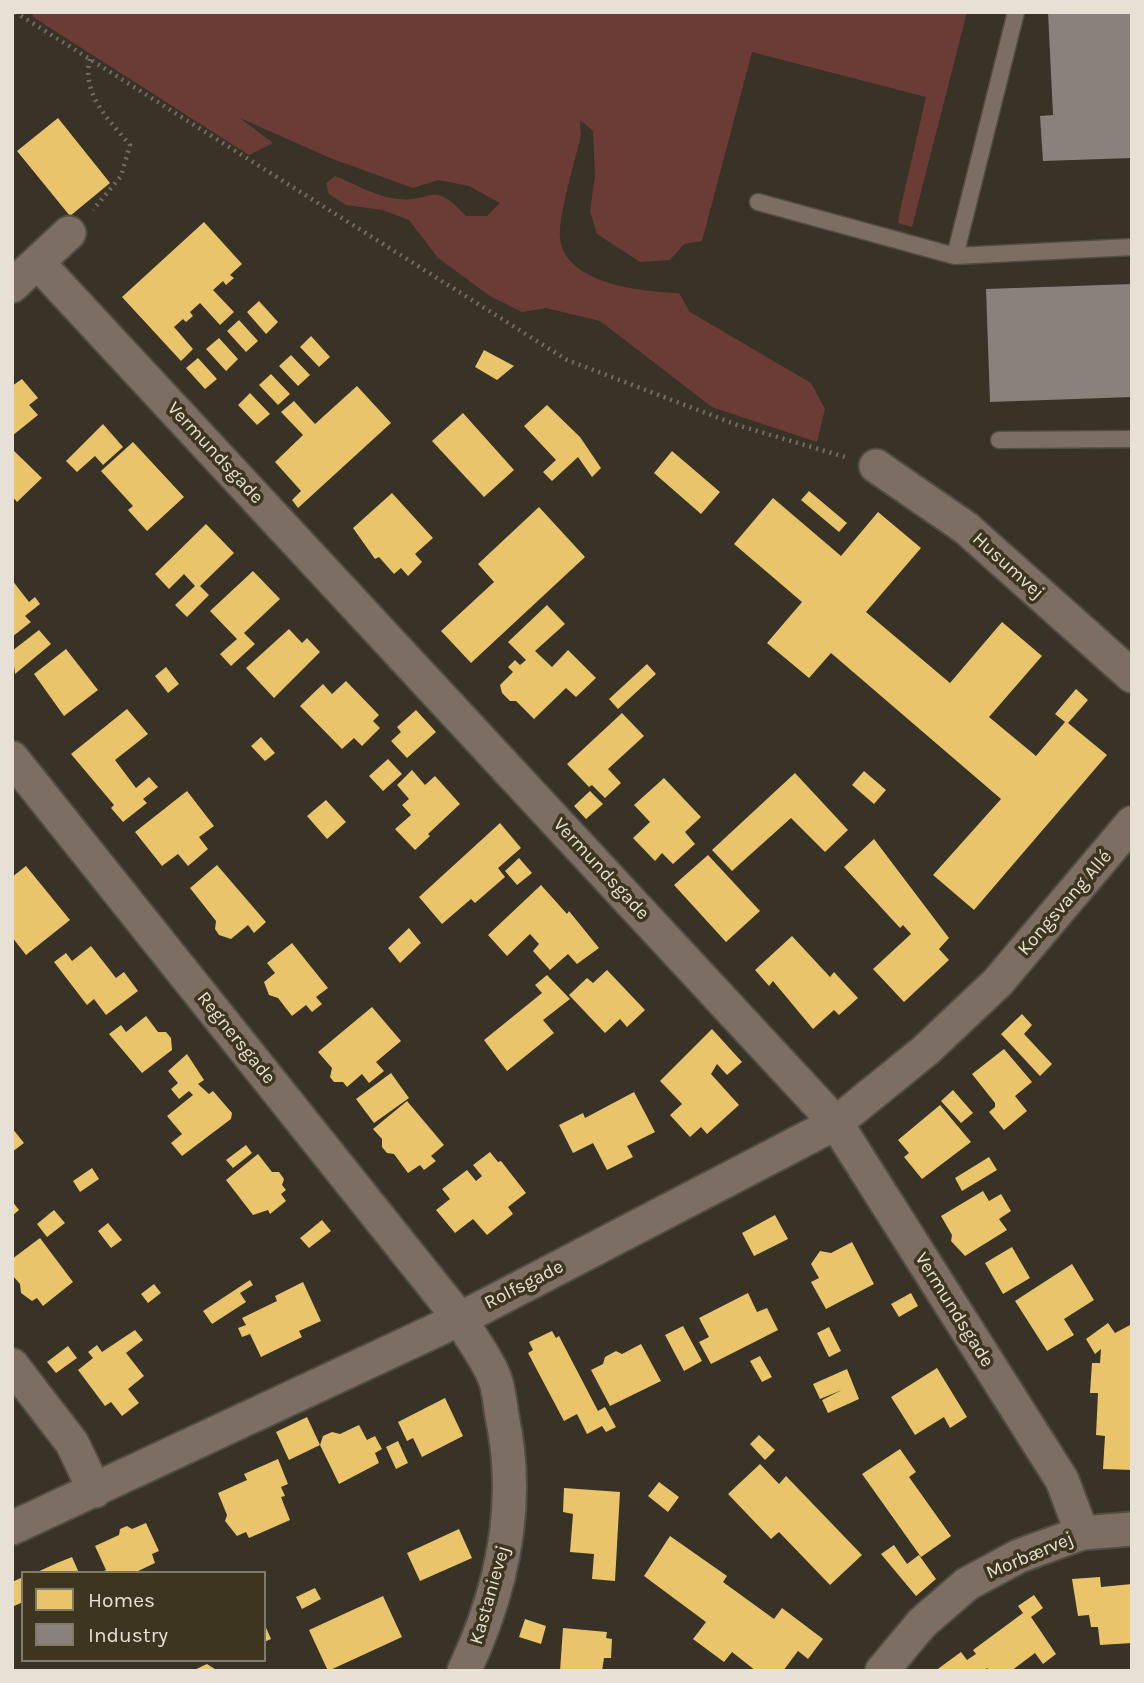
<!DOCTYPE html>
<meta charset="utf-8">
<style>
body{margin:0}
#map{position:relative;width:1144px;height:1683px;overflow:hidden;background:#383227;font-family:Karla,sans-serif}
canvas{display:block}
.frame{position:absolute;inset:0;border:14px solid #e6e1d4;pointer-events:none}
.legend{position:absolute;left:21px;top:1571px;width:245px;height:91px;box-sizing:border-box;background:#3e3521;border:2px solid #817a69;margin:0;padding:9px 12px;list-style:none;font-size:21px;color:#e6e1d4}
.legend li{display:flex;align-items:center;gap:14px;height:35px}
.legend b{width:35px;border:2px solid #817a69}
</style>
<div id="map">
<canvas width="1144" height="1683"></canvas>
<div class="frame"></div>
<ul class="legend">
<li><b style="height:19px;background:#e9c46a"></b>Homes</li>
<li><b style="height:19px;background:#8a817c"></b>Industry</li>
</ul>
</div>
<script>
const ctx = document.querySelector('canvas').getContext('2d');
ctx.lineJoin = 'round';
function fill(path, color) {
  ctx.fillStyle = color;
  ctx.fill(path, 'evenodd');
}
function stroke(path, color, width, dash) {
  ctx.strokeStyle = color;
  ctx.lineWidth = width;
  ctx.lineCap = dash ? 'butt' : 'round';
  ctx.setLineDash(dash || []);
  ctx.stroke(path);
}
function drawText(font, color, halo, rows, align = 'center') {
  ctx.font = font + ' Karla,sans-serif';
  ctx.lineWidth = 7;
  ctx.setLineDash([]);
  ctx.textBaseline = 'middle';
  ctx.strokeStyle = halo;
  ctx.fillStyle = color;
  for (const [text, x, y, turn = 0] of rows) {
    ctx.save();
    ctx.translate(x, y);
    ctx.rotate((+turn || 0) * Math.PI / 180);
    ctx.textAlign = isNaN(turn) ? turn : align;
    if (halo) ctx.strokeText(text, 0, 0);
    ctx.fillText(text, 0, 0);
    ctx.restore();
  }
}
fill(new Path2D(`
 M32,12H967L912,227L898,223L899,215L926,97L752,52L702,241L684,244L670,260L640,262L597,234L590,211L595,176L593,131L580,120L581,135C576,157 558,217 560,237C563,284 643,292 679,293L690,312L811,383L825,409L817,442L712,407L600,321L546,308L522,312L490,296L438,258L409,220L382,210L346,205L329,194L326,183L335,176C353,183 373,195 392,198C433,206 429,176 466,216H487L500,203L469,186L438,180L413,188L330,158L240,118L273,143L249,155L33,17Z`), '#6b3c36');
fill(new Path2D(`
 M58,118L110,183L70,216L17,151Z
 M204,222L242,264L230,275L234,278L226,285L223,281L213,290L234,312L220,325L200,303L190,312L193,316L186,322L183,319L174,327L193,349L181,361L122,297Z
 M259,301L278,322L266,334L247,312Z
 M239,320L258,341L246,352L227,331Z
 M311,336L330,357L319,367L300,347Z
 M219,338L238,359L226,371L206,349Z
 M484,350L514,366L497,380L475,367Z
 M291,355L310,375L298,386L279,366Z
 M198,358L217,379L205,389L186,368Z
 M271,374L290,394L278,405L259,385Z
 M22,379L38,398L29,405L38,415L12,436V386Z
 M357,386L391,423L298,508L292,500L301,491L275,462L303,435L281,412L294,401L315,424Z
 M250,393L270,414L257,425L238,405Z
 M547,405L580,437L601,468L592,477L578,457L552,481L543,472L556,460L524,426Z
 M463,413L514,470L484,497L432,441Z
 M103,424L123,447L103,465L95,456L77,472L66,461Z
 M133,442L184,497L147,531L128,510L133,506L101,471Z
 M12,449L42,478L17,502L12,496Z
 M672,451L720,492L701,514L654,473Z
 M809,491L847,523L839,532L801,500Z
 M392,493L433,538L415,554L422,562L408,576L401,568L394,574L379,557L375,559L353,528Z
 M773,498L841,556L878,512L921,548L866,612L950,683L1002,622L1042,656L989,717L1036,756L1065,722L1055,714L1076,689L1088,700L1068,723L1107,755L974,910L933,875L1001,799L831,653L809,678L767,643L802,602L734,544Z
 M539,507L585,557L471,663L441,631L494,582L478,564Z
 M206,524L234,553L200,586L209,595L187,617L175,605L195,586L184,574L169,589L155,574Z
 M253,571L280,599L244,633L255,644L231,666L220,654L237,639L210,611Z
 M12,580L29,602L35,597L40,604L25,616L31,622L12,637Z
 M547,605L565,624L535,651L552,667L568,650L596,678L576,697L566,688L534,719L516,701H510L502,693L500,685L513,672L508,667L515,660L520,665L526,660L508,642Z
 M289,629L302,643L307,638L320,652L274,698L246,668Z
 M39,630L51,644L15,674L12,651Z
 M66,649L98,690L64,716L34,674Z
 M647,664L656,674L618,709L609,699Z
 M166,667L179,684L168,693L155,676Z
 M346,681L379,715L373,721L380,728L362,746L354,738L342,749L300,706L323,684L332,694Z
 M127,709L148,734L115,760L136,788L149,777L158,787L143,799L147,803L123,822L111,808L114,805L71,754Z
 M416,710L436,732L407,758L391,741L401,732L397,727Z
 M622,713L644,736L608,769L621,783L605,798L592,785L589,787L567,764Z
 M261,737L275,753L265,761L251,746Z
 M388,759L402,774L383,791L369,776Z
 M412,770L425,785L435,776L460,804L428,834L430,836L415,850L395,829L411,815L402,805L409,799L397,785Z
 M864,771L886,790L874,804L852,785Z
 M795,773L848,830L825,852L791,818L732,871L712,850Z
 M664,778L701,817L685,832L695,844L673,864L662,853L655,861L633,838L650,822L634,805Z
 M187,791L214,826L199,837L208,849L188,866L178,854L162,866L135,832Z
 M590,791L603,804L586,819L574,806Z
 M326,800L346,822L327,839L307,816Z
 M500,823L521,848L498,868L505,877L475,903L471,899L442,924L419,897Z
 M874,839L949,938L939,949L949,960L904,1002L873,969L911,934L903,925L900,928L844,867Z
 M708,855L760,911L726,942L674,885Z
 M519,858L532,873L517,885L505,871Z
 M217,865L266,922L254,933L248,925L231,939L219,935L215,929L216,921L190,888Z
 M26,866L70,920L26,955L12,937V877Z
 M541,885L567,914L569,911L599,948L577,964L568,954L550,970L533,951L539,944L530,934L507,956L488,935Z
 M409,928L421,943L400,963L388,948Z
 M792,936L830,977L834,972L858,998L839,1015L834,1010L813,1029L773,981L769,986L755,970Z
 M292,943L328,988L316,997L322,1004L312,1012L306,1005L292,1016L278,998L269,995L264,982L275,973L267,963Z
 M91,946L116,978L124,972L138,991L106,1015L94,999L87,1005L54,962L66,953L72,961Z
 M607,970L645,1010L627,1027L620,1019L605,1033L569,995L587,978L593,983Z
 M547,975L570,999L543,1020L554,1033L507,1071L484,1040L542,993L535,985Z
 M372,1007L401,1041L376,1062L384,1071L369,1083L362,1074L347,1087L343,1082H334L330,1077L332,1068L318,1052Z
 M1022,1014L1032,1025L1024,1034L1052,1064L1040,1076L1001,1034Z
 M146,1016L158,1032H166L171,1038L172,1050L142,1073L109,1034L121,1025L126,1032Z
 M712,1029L742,1062L727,1075L717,1064L711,1074L739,1105L707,1134L701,1127L690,1137L670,1115L682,1104L660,1081Z
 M1004,1049L1032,1082L1015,1096L1027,1111L1004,1130L989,1112L995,1107V1103L972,1074Z
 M187,1054L204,1080L198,1084L209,1094L213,1091L232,1113L231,1119L182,1156L171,1143L182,1134L167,1116L193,1095L189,1091L179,1099L171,1089L178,1083L168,1071Z
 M391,1073L409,1098L374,1123L356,1099Z
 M953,1090L973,1113L961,1123L941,1101Z
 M634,1092L655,1132L627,1146L633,1157L607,1170L593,1143L573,1153L559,1125L583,1113L585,1118Z
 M407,1101L444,1145L431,1156L436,1161L424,1170L420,1165L408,1173L394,1154L387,1153L382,1147V1139L373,1129Z
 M940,1105L971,1142L922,1179L904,1157L909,1153L898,1140Z
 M12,1128L24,1143L12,1152Z
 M246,1145L252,1153L233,1168L226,1160Z
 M490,1152L498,1162L501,1161L526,1193L508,1207L513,1214L487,1235L473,1219L455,1233L436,1210L450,1199L442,1189L467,1170L476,1181L482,1176L473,1165Z
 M258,1154L272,1172H279L284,1179L282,1185L286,1190L281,1194L286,1201L270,1214L268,1210L253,1215L226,1180Z
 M989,1157L997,1170L962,1191L955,1178Z
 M92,1168L99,1179L80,1192L73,1181Z
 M983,1191L989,1201L1001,1194L1011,1211L999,1219L1007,1230L965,1256L951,1241L952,1235L941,1216Z
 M12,1201L19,1210L12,1216Z
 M54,1210L65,1223L47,1237L37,1224Z
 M775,1215L788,1239L754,1256L742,1233Z
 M322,1220L331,1231L309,1248L300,1238Z
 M108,1223L122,1240L111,1248L98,1231Z
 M40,1238L73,1282L43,1306L37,1298L32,1301L21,1293L20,1284L12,1275V1259Z
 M852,1242L874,1284L826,1309L811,1282L819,1278L811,1264L820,1251L831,1253Z
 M1012,1247L1030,1278L1003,1294L985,1263Z
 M1072,1264L1094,1300L1064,1319L1074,1335L1047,1351L1015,1301Z
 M250,1280L253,1285L240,1293L246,1302L212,1324L203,1311Z
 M303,1282L321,1321L299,1331L302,1337L261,1357L250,1334L242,1337L238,1328L246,1325L242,1318L277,1301L275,1296Z
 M154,1284L161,1293L148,1303L141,1294Z
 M748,1293L757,1312L767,1308L778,1330L711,1364L699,1342L709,1337L699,1318Z
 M911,1293L918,1306L899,1317L891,1304Z
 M1108,1323L1115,1333L1132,1324V1470L1103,1469L1105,1436L1096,1435L1098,1393H1090L1092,1363H1100L1101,1349L1095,1354L1086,1339Z
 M683,1326L702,1361L684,1371L665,1335Z
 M829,1327L841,1351L829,1357L817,1333Z
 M135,1330L143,1340L126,1353L144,1376L128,1389L139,1403L122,1416L111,1402L105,1406L78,1370L93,1358L88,1352L97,1345L102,1352Z
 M552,1331L556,1338L559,1336L598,1411L605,1407L616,1427L606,1432L602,1426L587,1434L577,1414L564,1421L528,1353L533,1350L529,1342Z
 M641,1344L661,1381L610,1406L591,1370L603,1364L605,1357L616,1351L622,1354Z
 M68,1346L77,1358L56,1373L47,1362Z
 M760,1356L772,1377L762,1382L750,1361Z
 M937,1368L967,1417L950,1428L944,1417L915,1435L891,1397Z
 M847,1369L859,1399L828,1413L822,1400L842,1390L820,1399L813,1384Z
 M445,1398L463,1436L422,1457L413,1438L407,1441L398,1422Z
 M307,1417L320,1445L289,1460L276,1432Z
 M359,1425L367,1440L375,1436L382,1449L375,1453L379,1463L339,1484L320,1445L323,1436L332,1432L340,1434Z
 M759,1435L775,1450L765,1460L750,1444Z
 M398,1441L408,1463L396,1469L386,1447Z
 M900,1449L916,1472L909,1477L951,1536L921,1557L862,1474Z
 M278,1459L288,1484L281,1487L285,1496L281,1497L290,1520L249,1538L246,1532L237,1536L225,1521L227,1515L218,1493L247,1480L244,1474Z
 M760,1464L779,1484L786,1476L862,1555L830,1585L779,1532L771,1539L728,1494Z
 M659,1482L679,1497L668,1512L648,1496Z
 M564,1488L620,1492L615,1581L592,1579L594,1554L570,1552L573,1514L563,1512Z
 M146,1523L159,1551L152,1554L155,1563L134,1573H100L106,1570L95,1546L119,1535L120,1529L127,1526L132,1529Z
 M459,1529L472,1558L420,1581L407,1553Z
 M670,1536L727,1576L723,1582L774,1619L782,1608L823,1639L808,1659L798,1651L783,1671H756L732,1652L724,1662L693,1639L706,1622L644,1576Z
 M894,1545L907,1564L919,1555L936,1579L916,1596L881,1554Z
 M72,1557L79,1573H35L57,1563Z
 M23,1577V1602L12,1607V1582Z
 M1100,1577L1101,1587L1132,1584V1643L1100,1645L1098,1627H1091L1089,1615L1078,1616L1072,1579Z
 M315,1588L321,1599L302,1609L296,1597Z
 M1034,1595L1043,1608L1031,1617L1056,1654L1043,1664L1035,1653L1011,1671H989L987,1668L983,1671H935L961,1652L967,1660L976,1654L973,1650L1023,1613L1018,1606Z
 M383,1596L402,1637L328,1671L309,1630Z
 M525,1619L546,1626L541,1644L519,1637Z
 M264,1623L271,1639L264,1642Z
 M563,1628L607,1632L606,1638L612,1639L611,1658H604L602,1671H560Z
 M207,1664L218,1671H192Z`), '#e9c46a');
fill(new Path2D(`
 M1048,12H1132V158L1043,161L1040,116L1053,115Z
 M1132,284V397L990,402L986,289Z`), '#8a817c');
const service = new Path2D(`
 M758,202L955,256L1132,247
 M955,256L1016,12
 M999,440L1132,439`);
const minor = new Path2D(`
 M39,264L836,1123L1062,1480L1082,1533
 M12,286L69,233
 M876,466L966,528L1132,676
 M12,758L460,1319C471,1338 487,1358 495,1379C499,1390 500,1404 502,1416C521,1504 502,1591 464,1671
 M12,1365L72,1443L95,1491
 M12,1528L460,1319L836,1123L926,1050L998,982L1132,823
 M882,1671L922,1623L967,1584L1019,1556L1082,1533L1132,1529`);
stroke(service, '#524d44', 19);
stroke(minor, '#524d44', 37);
stroke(new Path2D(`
 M15,12L567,360L737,425L845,457
 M90,59C81,94 109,120 130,145L121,176L93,210`), '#746b62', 4.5, [2, 5]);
stroke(service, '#7c6e63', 16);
stroke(minor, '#7c6e63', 33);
drawText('19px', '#e6e1d4', '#3e3521', [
 ["Vermundsgade",215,453,47],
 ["Husumvej",1008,566,42],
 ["Vermundsgade",601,869,47],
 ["Kongsvang Allé",1065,903,-49],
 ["Regnersgade",236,1038,51],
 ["Rolfsgade",524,1285,-27],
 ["Vermundsgade",954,1310,58],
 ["Morbærvej",1030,1556,-23],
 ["Kastanievej",490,1595,-74]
]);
</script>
